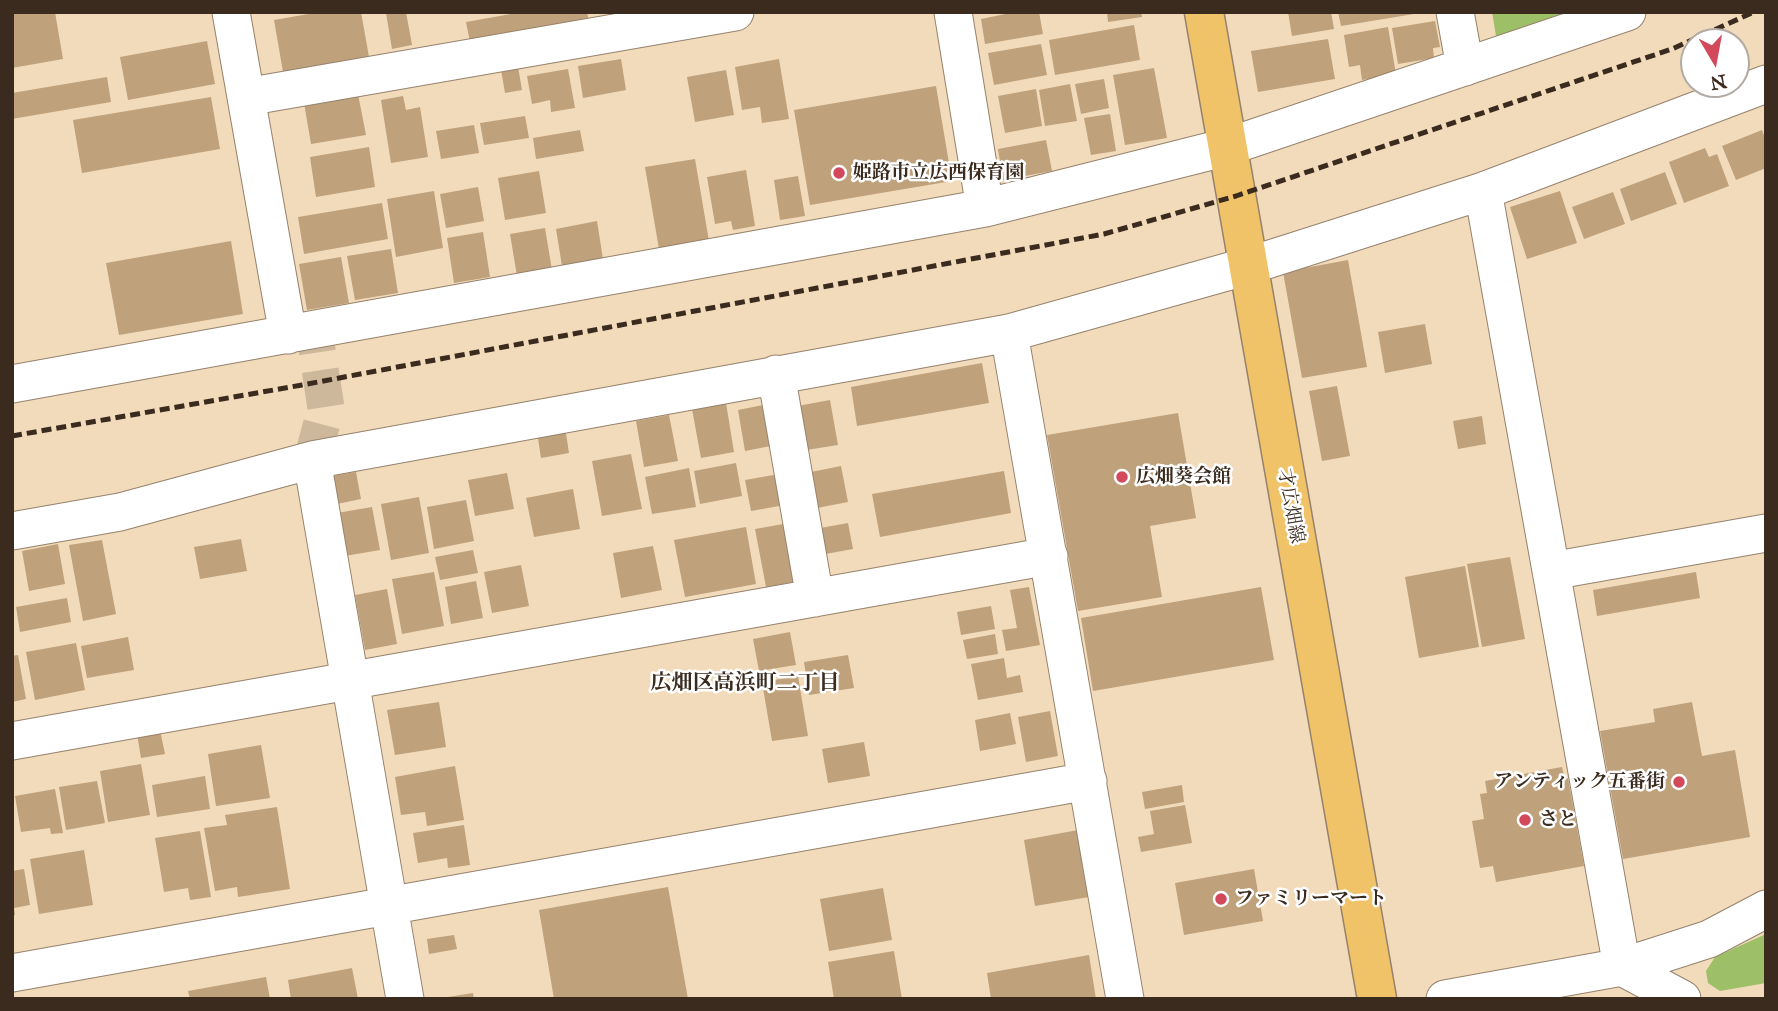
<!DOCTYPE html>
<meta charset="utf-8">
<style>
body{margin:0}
#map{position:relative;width:1778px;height:1011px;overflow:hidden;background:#f2dbbb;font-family:"IM FELL Great Primer",serif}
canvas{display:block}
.frame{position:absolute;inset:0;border:14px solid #3b2a1e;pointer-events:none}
.north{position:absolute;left:1680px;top:28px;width:70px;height:70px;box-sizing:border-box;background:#fff;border:2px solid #b1aaa5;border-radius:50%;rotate:170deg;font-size:19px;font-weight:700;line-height:28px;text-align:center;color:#3b2a1e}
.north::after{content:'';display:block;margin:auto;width:24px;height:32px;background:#d1495b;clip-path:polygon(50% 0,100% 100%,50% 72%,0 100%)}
</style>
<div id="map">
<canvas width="1778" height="1011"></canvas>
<div class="frame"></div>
<div class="north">N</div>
</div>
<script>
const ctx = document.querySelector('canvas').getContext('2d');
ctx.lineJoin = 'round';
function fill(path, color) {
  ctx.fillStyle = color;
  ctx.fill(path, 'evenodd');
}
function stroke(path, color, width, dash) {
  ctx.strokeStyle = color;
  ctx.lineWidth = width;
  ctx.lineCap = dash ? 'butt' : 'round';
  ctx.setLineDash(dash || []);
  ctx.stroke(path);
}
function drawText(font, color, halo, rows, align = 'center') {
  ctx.font = font + ' "IM FELL Great Primer","Noto Serif JP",serif';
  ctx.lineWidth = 5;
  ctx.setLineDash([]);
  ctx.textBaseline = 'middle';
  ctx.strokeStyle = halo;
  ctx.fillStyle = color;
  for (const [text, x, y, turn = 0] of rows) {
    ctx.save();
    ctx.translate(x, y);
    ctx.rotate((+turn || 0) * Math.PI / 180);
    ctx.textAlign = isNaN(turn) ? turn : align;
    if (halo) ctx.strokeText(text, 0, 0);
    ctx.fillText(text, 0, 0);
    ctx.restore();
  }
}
fill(new Path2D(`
 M1492,12H1570L1497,42Z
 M1766,934V983L1720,991L1708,983L1706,971L1715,957Z`), '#9dbf68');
fill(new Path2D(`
 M12,12H55L63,59L12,68Z
 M320,12H361L369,57L283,72L274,20Z
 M406,12L412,45L392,49L386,13Z
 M522,12H587L590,26L471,47L466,22Z
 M1015,12H1039L1043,34L985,44L981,19Z
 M1107,12H1141L1142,17L1108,22Z
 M1288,12H1331L1334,29L1292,36Z
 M1338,12H1414V14L1341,26Z
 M1435,21L1440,47L1433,48L1434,58L1398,64L1392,28Z
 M1134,25L1140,60L1055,75L1049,40Z
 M1388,27L1396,74L1362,80L1360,65L1349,67L1344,35Z
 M1328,39L1335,79L1258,92L1251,51Z
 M207,41L215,84L128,100L120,57Z
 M1041,44L1047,75L994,85L988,53Z
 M621,59L626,90L583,98L578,66Z
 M779,59L789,119L762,123L760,107L742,110L735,67Z
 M517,61L522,90L505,93L500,64Z
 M1154,68L1167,138L1125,145L1113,75Z
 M568,69L575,108L551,112L550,100L532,104L527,76Z
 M726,70L734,115L695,122L687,77Z
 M107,77L111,102L12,119V93Z
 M1104,79L1109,108L1081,114L1075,84Z
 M1070,84L1077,121L1045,126L1039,90Z
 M936,86L952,181L810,205L794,110Z
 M1036,89L1042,126L1005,133L998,96Z
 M358,94L366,135L311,144L304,103Z
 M403,96L406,110L420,107L428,157L391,163L381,100Z
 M211,97L220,149L82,173L73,120Z
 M1110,114L1116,151L1091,155L1084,118Z
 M525,116L529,138L484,145L480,123Z
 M474,125L479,153L441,159L436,131Z
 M580,130L584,151L536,159L533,138Z
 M1762,130L1766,141V168L1736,180L1722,146Z
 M1046,140L1052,171L1003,180L998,149Z
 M369,147L375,187L316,197L310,157Z
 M1705,148L1709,157L1717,154L1729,186L1684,203L1669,162Z
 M695,159L710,247L660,255L645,167Z
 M746,170L755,226L733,230L731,221L715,224L707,177Z
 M539,171L546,213L505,220L498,178Z
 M1665,172L1677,204L1631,221L1620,189Z
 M798,176L805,216L780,220L774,180Z
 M478,187L484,221L446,228L440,194Z
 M434,191L443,248L396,257L387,199Z
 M1560,191L1577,243L1527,259L1510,207Z
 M1613,192L1625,224L1584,239L1572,207Z
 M382,203L388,239L304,254L298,217Z
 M597,221L603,259L562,266L556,229Z
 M545,228L552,270L517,276L510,234Z
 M483,232L490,277L454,283L447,238Z
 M231,241L243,314L119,335L106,263Z
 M391,249L398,293L355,300L347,256Z
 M341,257L349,303L307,310L299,264Z
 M1348,260L1367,367L1302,378L1283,272Z
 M1425,324L1432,364L1385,373L1378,332Z
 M982,363L989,403L857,426L851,387Z
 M1337,386L1350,456L1322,461L1309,391Z
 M830,400L838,445L800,451L792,407Z
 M726,403L734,452L701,458L692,409Z
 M768,404L776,445L745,451L738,410Z
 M1178,413L1196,518L1150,526L1162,597L1078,611L1047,435Z
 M669,415L678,461L644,467L636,421Z
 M1482,416L1486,444L1458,449L1453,421Z
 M565,427L569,453L541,458L537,432Z
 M631,454L642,509L602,516L592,461Z
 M736,463L742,496L700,504L694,471Z
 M841,466L848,502L817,508L811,472Z
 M689,468L696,507L652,514L645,477Z
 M1004,471L1011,513L880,537L872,494Z
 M356,472L361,499L337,504L332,476Z
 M507,473L514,509L475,516L468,480Z
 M779,474L785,505L751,511L745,480Z
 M573,489L580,529L534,537L526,498Z
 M419,497L429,553L391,560L381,504Z
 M466,500L474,541L434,549L427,507Z
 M372,507L380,550L345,556L337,513Z
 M789,523L800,581L766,587L755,529Z
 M848,523L853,549L820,555L815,529Z
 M746,527L756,584L685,597L674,540Z
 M241,539L247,571L200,579L194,547Z
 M102,540L116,614L83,621L69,545Z
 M58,544L65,584L29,591L22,551Z
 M653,546L662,590L621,598L613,553Z
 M473,550L478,573L440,580L435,557Z
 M1510,557L1525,639L1482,647L1467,564Z
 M521,565L529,606L492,613L484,572Z
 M1465,566L1479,647L1419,658L1405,577Z
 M434,572L444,626L402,634L392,579Z
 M1696,572L1700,598L1597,616L1593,590Z
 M476,581L483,618L451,624L445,587Z
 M1029,587L1040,645L1006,651L1002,630L1017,628L1010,590Z
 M1261,587L1274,660L1093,691L1081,618Z
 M387,589L397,644L365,650L355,595Z
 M67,598L71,622L20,632L16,607Z
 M991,606L995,629L961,635L957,612Z
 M790,632L796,665L759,671L753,639Z
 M995,634L998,654L967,659L963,640Z
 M128,637L134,670L87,678L81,646Z
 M76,643L85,690L35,700L26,652Z
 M18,655L26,699L12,702V656Z
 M848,655L854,688L809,695L804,662Z
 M1004,658L1007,678L1020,675L1023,692L978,700L971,664Z
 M798,676L808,736L772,741L762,682Z
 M439,702L446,747L395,755L387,710Z
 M1692,702L1702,756L1735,750L1750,837L1623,859L1600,731L1655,722L1653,709Z
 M1050,711L1058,756L1026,762L1018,717Z
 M1010,713L1016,744L980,751L975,720Z
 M160,730L165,754L141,758L137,734Z
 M864,742L870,776L828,783L822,749Z
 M261,745L270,798L216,806L208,754Z
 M141,764L150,815L108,822L100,771Z
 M455,766L464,820L427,826L425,812L401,815L395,777Z
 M1562,767L1565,779L1568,778L1584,866L1496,882L1493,866L1480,868L1472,821L1484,819L1480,794L1487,793L1485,781Z
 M205,776L210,809L157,817L152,785Z
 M97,781L105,823L66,830L59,787Z
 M1182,785L1184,802L1145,809L1142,792Z
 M55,789L63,833L51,834L50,828L21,832L15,796Z
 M1185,805L1192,843L1141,852L1138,837L1154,834L1150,811Z
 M277,807L290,889L238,897L237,887L215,891L204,828L227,825L225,815Z
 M464,825L470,865L448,868L447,858L418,863L413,833Z
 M1078,830L1089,897L1035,906L1024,840Z
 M200,831L211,897L190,900L188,888L164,892L155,838Z
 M84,850L93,905L39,914L30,859Z
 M24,869L30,905L14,908L15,915H12V871Z
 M1254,869L1263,921L1184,935L1175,883Z
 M668,887L688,999H554L539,910Z
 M883,888L892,940L829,951L820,899Z
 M454,935L457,949L429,954L427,939Z
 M894,951L902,999H834L828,962Z
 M1089,955L1096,999H991L987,973Z
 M352,968L358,999H291L288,980Z
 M266,977L270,999H190L188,991Z
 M473,993L474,999H449L448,997Z`), '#bfa17b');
stroke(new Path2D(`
 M312,460L326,408L314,330`), '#cdb89c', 37, [37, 18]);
const minor = new Path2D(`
 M231,12L288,335
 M953,12L985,208
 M1455,12L1465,67
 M246,97L735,12
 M1483,191L1622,967
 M1009,333L1125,999
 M776,374L815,598
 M12,384L985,208L1227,147L1627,12
 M312,460L405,999
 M12,531L120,512L312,460L1009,333L1248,266L1483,191L1766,84
 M1551,571L1766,533
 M12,741L1049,556
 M1622,967L1682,999
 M12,973L1088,781
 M1445,999L1622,967L1709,939L1766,909`);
const major = new Path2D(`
 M1204,12L1377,999`);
stroke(minor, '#96826c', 39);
stroke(major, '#96826c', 41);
stroke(minor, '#fff', 37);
stroke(major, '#f0c369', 38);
stroke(new Path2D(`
 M12,436L302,385L1104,234L1236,196L1672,49L1754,12`), '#3b2a1e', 5, [10, 5]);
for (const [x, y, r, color] of [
 [839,173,7,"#d1495b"],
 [1122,477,7,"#d1495b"],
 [1679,782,7,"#d1495b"],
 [1525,820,7,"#d1495b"],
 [1221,899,7,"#d1495b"]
]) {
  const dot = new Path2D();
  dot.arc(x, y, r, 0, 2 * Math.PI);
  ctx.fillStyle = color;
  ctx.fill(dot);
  stroke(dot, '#fff', 2.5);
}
drawText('bold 19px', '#3b2a1e', '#fff', [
 ["姫路市立広西保育園",853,173],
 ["広畑葵会館",1136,477],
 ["アンティック五番街",1665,782,"right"],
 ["さと",1539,820],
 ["ファミリーマート",1235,899]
], 'left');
drawText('19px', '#3b2a1e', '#fff', [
 ["才広畑線",1290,506,80]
]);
drawText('bold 21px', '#3b2a1e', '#fff', [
 ["広畑区高浜町二丁目",745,684]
]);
</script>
